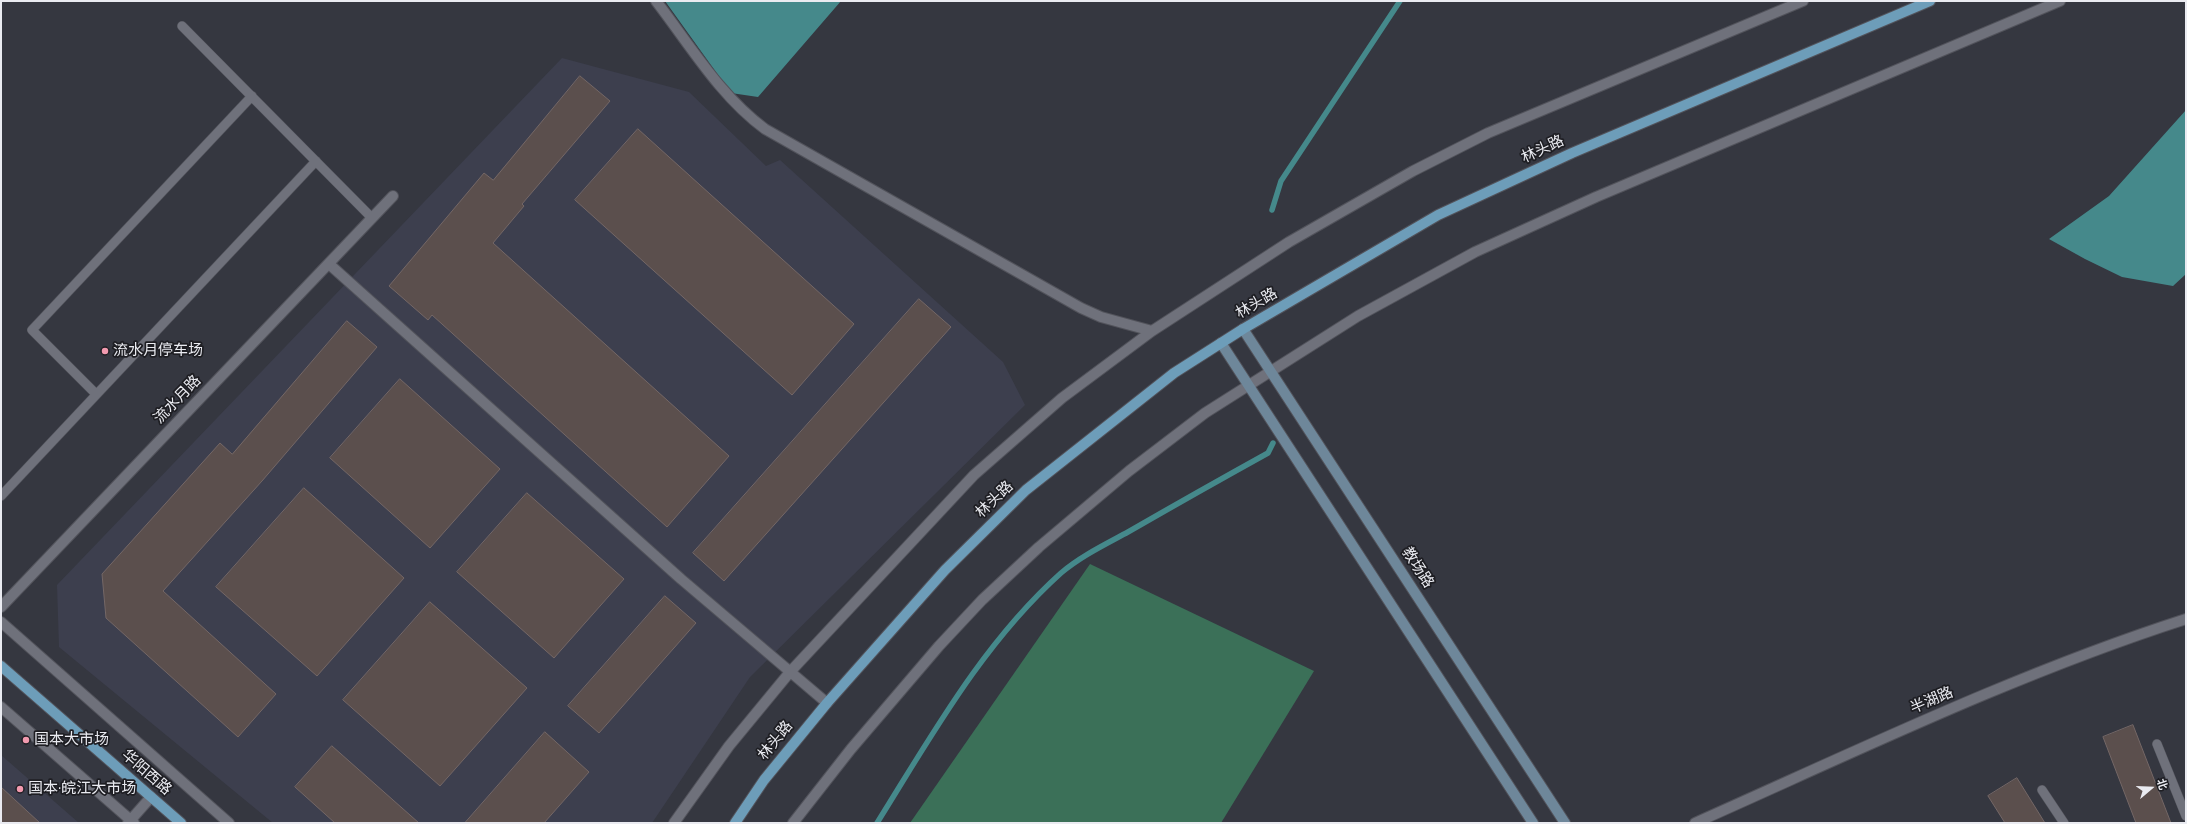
<!DOCTYPE html>
<meta charset="utf-8">
<style>
body{margin:0}
#map{position:relative;width:2187px;height:824px;overflow:hidden;background:#353740;font-family:"Titillium Web","Noto Sans SC",sans-serif}
canvas{display:block}
.frame{position:absolute;inset:0;border:2px solid #eaebf1;pointer-events:none}
.north{position:absolute;left:2131px;top:768px;width:40px;height:40px;-webkit-text-stroke:3px #1e1e23;paint-order:stroke;rotate:71deg;font-size:11px;font-weight:700;line-height:16px;text-align:center;color:#eaebf1}
.north::after{content:'';display:block;margin:auto;width:14px;height:18px;background:#eaebf1;clip-path:polygon(50% 0,100% 100%,50% 72%,0 100%)}
</style>
<div id="map">
<canvas width="2187" height="824"></canvas>
<div class="frame"></div>
<div class="north">北</div>
</div>
<script>
const ctx = document.querySelector('canvas').getContext('2d');
ctx.lineJoin = 'round';
function fill(path, color) {
  ctx.fillStyle = color;
  ctx.fill(path, 'evenodd');
}
function stroke(path, color, width, dash) {
  ctx.strokeStyle = color;
  ctx.lineWidth = width;
  ctx.lineCap = dash ? 'butt' : 'round';
  ctx.setLineDash(dash || []);
  ctx.stroke(path);
}
function drawText(font, color, halo, rows, align = 'center') {
  ctx.font = font + ' "Titillium Web","Noto Sans SC",sans-serif';
  ctx.lineWidth = 3.5;
  ctx.setLineDash([]);
  ctx.textBaseline = 'middle';
  ctx.strokeStyle = halo;
  ctx.fillStyle = color;
  for (const [text, x, y, turn = 0] of rows) {
    ctx.save();
    ctx.translate(x, y);
    ctx.rotate((+turn || 0) * Math.PI / 180);
    ctx.textAlign = isNaN(turn) ? turn : align;
    if (halo) ctx.strokeText(text, 0, 0);
    ctx.fillText(text, 0, 0);
    ctx.restore();
  }
}
fill(new Path2D(`
 M562,58L689,92L766,166L780,160L1003,362L1025,405L750,677L652,823H273L59,647L57,585Z
 M1,755L79,823H1Z`), '#3d3f4e');
fill(new Path2D(`
 M1090,564L1314,671L1221,823H910Z`), '#3b7058');
fill(new Path2D(`
 M665,1H841L758,97L731,93Z
 M2186,110V274L2173,286L2122,277L2085,259L2049,239L2109,196Z`), '#45898b');
stroke(new Path2D(`
 M1272,210L1281,181L1400,1
 M877,823C932,735 983,643 1061,573C1081,556 1106,544 1128,532C1175,505 1221,479 1268,453L1273,443`), '#45898b', 5.5);
const building = new Path2D(`
 M580,76L610,101L522,204L524,206L493,243L729,456L667,527L432,315L428,320L389,286L484,173L493,180Z
 M638,129L854,324L792,395L575,200Z
 M919,299L951,327L724,581L693,553Z
 M347,321L377,347L262,481L163,591L276,694L238,737L106,618L102,574L220,443L232,454Z
 M400,379L500,469L430,548L330,458Z
 M304,488L404,578L317,676L216,587Z
 M527,493L624,579L554,658L457,572Z
 M665,596L696,623L599,733L568,706Z
 M430,602L527,688L440,786L343,700Z
 M2133,725L2171,823H2136L2103,737Z
 M545,732L589,772L544,823H465Z
 M332,746L419,823H335L295,787Z
 M2017,778L2045,823H2005L1988,796Z
 M1,787L40,823H1Z`);
fill(building, '#5b4f4d');
stroke(building, '#746766', 1);
const service = new Path2D(`
 M182,26L372,218
 M96,394L32,330L252,96
 M1,496L316,161
 M2157,744L2186,816
 M2042,790L2064,823`);
const minor = new Path2D(`
 M656,1C690,45 720,96 765,129L1081,308L1101,317L1152,331
 M329,264L681,579L827,703
 M1,622L229,823
 M1,707L134,823
 M128,823L151,797
 M674,823L729,746L790,672L974,475L1062,398L1152,331L1289,242L1413,171L1488,133L1803,1
 M793,823L851,749L939,646L982,600L1039,547L1129,471L1205,413L1358,316L1475,252L1596,197L2060,1`);
const tertiary = new Path2D(`
 M1,607L393,196
 M1695,823C1857,751 2018,673 2186,619`);
const secondary = new Path2D(`
 M1243,329L1565,823
 M1221,343L1533,823`);
const primary = new Path2D(`
 M1,666L181,823
 M735,823L764,780L827,703L945,570L1026,490L1174,373L1243,329L1438,215L1572,153L1930,1`);
stroke(service, '#52535b', 10);
stroke(minor, '#52535b', 12);
stroke(tertiary, '#52535b', 12);
stroke(secondary, '#52535b', 12);
stroke(primary, '#52535b', 12);
stroke(service, '#6f717b', 9);
stroke(minor, '#6f717b', 10);
stroke(tertiary, '#6f717b', 10);
stroke(secondary, '#6e879a', 10);
stroke(primary, '#6d9db9', 10);
for (const [x, y, r, color] of [
 [105,351,4,"#f29aaf"],
 [26,740,4,"#f29aaf"],
 [20,789,4,"#f29aaf"]
]) {
  const dot = new Path2D();
  dot.arc(x, y, r, 0, 2 * Math.PI);
  ctx.fillStyle = color;
  ctx.fill(dot);
  stroke(dot, '#1e1e23', 1.5);
}
drawText('15px', '#eaebf1', '#1e1e23', [
 ["林头路",1543,150,-25],
 ["林头路",1257,304,-30],
 ["流水月路",178,400,-46],
 ["林头路",995,500,-44],
 ["教场路",1417,568,57],
 ["半湖路",1932,701,-23],
 ["林头路",776,741,-51],
 ["华阳西路",146,773,41]
]);
drawText('15px', '#eaebf1', '#1e1e23', [
 ["流水月停车场",113,351],
 ["国本大市场",34,740],
 ["国本·皖江大市场",28,789]
], 'left');
</script>
